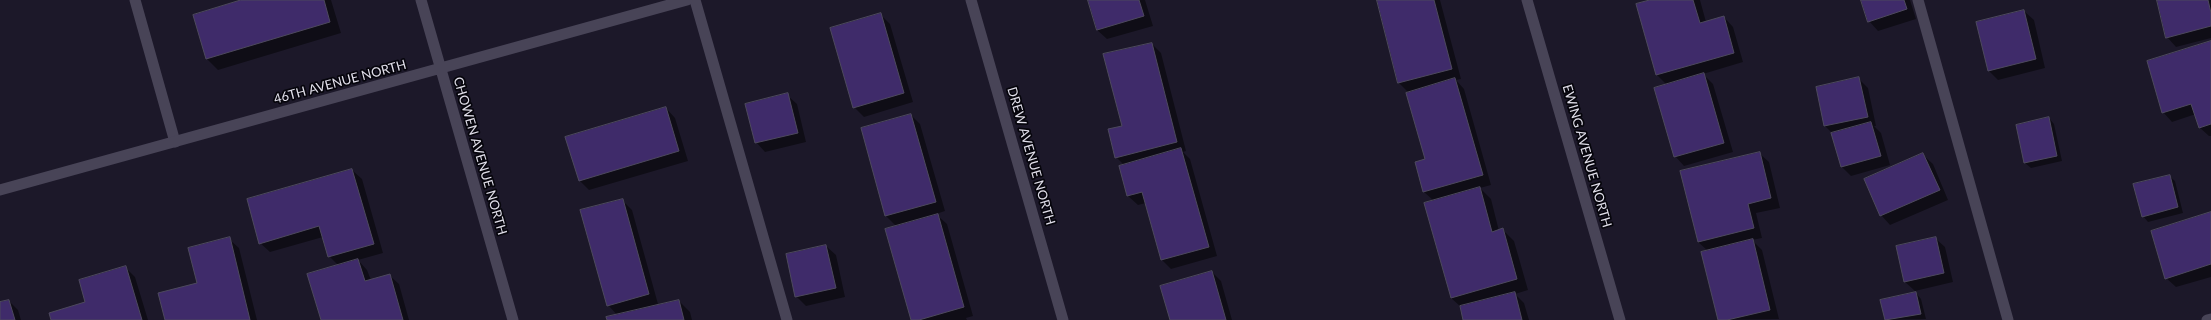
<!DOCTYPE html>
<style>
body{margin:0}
canvas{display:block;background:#1c1829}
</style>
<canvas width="2211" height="320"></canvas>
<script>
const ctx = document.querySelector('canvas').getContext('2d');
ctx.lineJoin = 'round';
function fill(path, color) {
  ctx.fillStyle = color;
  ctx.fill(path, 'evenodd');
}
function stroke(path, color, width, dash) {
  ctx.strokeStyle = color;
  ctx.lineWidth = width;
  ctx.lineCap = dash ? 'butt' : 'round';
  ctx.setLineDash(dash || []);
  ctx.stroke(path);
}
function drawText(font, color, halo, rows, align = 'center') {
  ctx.font = font + ' Lato,sans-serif';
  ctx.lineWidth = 3.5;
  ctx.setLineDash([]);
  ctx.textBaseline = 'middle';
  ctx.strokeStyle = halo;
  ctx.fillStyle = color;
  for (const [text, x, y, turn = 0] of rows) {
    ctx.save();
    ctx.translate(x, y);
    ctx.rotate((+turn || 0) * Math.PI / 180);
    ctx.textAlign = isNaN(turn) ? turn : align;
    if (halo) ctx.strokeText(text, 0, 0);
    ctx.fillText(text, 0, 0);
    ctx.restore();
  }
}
fill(new Path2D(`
 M243,0H331L341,33L218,70L207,59Z
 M1089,0H1145L1153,26L1107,39L1097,30Z
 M1378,0H1440L1461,79L1456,80L1464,89L1491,185L1480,188L1491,199L1499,231L1503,230L1514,241L1528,290L1515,294L1524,303L1529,320H1464L1461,307L1451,298L1425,204L1434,201L1424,192L1426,160L1409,93L1399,83Z
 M1654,0H1700L1706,22L1724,17L1733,27L1743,62L1703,74L1713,84L1733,152L1684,166L1675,156L1667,85L1657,75L1637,5Z
 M1862,0H1910L1916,19L1878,31L1869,21Z
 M2158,0H2211V38L2176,47L2167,37Z
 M2024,11L2034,20L2045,68L1998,80L1988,70Z
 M880,14L890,24L913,102L864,117L854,107Z
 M2211,42V136H2209L2199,127L2196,114L2172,122L2163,112Z
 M1152,44L1161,53L1186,151L1183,152L1190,159L1217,256L1171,269L1162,260L1146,203L1138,205L1128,196L1120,167L1124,165L1116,157L1123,126ZM1147,191L1133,195V193Z
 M1858,78L1868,88L1876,126H1874L1881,133L1890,165L1851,176L1841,166L1833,134L1825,126L1817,88Z
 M787,95L797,104L806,142L765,152L756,142Z
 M666,108L675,118L688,161L589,190L580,181L567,138Z
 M911,115L920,124L945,211L936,214L947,224L973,316L966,318L967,320H912L897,227L886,216Z
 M2049,118L2054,124L2062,161L2031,168L2025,163Z
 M1759,153L1769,162L1780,208L1756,213L1762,238L1752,240L1762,250L1779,319L1719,320L1708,251L1698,242Z
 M1923,155L1933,164L1948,200L1890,225L1881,215Z
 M352,170L362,179L383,253L358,260L367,270L371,280L389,275L399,284L409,320H322L339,266L329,256L323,237L270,252L260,243Z
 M2169,176L2175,181L2183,213L2148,222L2143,216Z
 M622,200L632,210L658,304L643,308V309L679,301L690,312L692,320H608L618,316L608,305Z
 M2211,214V277L2176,287L2166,278Z
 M1935,238L1945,247L1953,282L1915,291L1905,282Z
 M229,239L239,248L257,320H166L198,284Z
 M826,246L836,255L845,297L806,306L796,296Z
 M126,268L135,277L148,320H52L87,303Z
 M1212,272L1221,281L1232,320H1171Z
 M1916,293L1921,299L1926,319L1886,320L1882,300Z
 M9,301L18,310L21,320H0V303Z`), '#0007');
const building = new Path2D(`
 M241,0H324L330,22L206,59L193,15Z
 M1088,0H1139L1144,16L1097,30Z
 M1377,0H1434L1452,69L1398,83Z
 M1650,0H1693L1700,23L1724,16L1734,53L1656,75L1636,4Z
 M1861,0H1904L1907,9L1868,22Z
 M2157,0H2208L2211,13V26L2166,38Z
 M2024,10L2036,59L1988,71L1976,22Z
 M881,13L904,93L853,108L830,28Z
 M2211,41V124L2199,128L2191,104L2162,113L2147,61Z
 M1152,43L1177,142L1115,158L1108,129L1122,126L1103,54Z
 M1704,73L1724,143L1674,157L1654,88Z
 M1859,77L1868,117L1824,126L1816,87Z
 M1455,78L1483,175L1423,192L1415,162L1425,159L1406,93Z
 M788,93L798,133L755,143L745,104Z
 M666,107L679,151L579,181L565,137Z
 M911,114L936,202L885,216L861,128Z
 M2049,117L2057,156L2024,163L2016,125Z
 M1871,122L1881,156L1841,167L1831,133Z
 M1181,148L1209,247L1161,260L1142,192L1127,196L1119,166Z
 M1760,152L1771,198L1748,204L1754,228L1698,242L1680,171Z
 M1923,153L1940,190L1880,216L1864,179Z
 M352,169L374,244L328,257L319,226L259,244L247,199Z
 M2170,175L2178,207L2142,217L2133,184Z
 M1480,187L1492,232L1503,228L1517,279L1451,298L1424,203Z
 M623,199L649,294L607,306L580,210Z
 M2211,212V264L2165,279L2151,231Z
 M938,214L964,307L919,320H911L885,229Z
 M230,237L250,320H165L158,293L197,283L188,248Z
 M1936,237L1944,273L1904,282L1896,246Z
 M1753,239L1770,310L1727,320H1718L1701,252Z
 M826,245L836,288L795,297L786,254Z
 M358,259L365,281L390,274L403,320H321L307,274Z
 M126,266L142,320H51L49,313L85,302L79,280Z
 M1212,271L1226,320H1170L1160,286Z
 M1515,292L1522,320H1463L1460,306Z
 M1916,292L1921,314L1885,320L1880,300Z
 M9,300L15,320H0V302Z
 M679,300L684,320H607L606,317Z`);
fill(building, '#3f2b6a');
stroke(building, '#4d495d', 1);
stroke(new Path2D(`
 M135,0L175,142
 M695,0L787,320
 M1918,0L2008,320
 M2207,320L2211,319`), '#484457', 11);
stroke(new Path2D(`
 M421,0L513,320
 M971,0L1063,320
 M1527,0L1620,320
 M0,190L687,0`), '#484457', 11);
drawText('13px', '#e1dfea', '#06050c', [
 ["46TH AVENUE NORTH",340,82,-15],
 ["CHOWEN AVENUE NORTH",480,156,74],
 ["DREW AVENUE NORTH",1031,156,74],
 ["EWING AVENUE NORTH",1587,156,74]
]);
</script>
